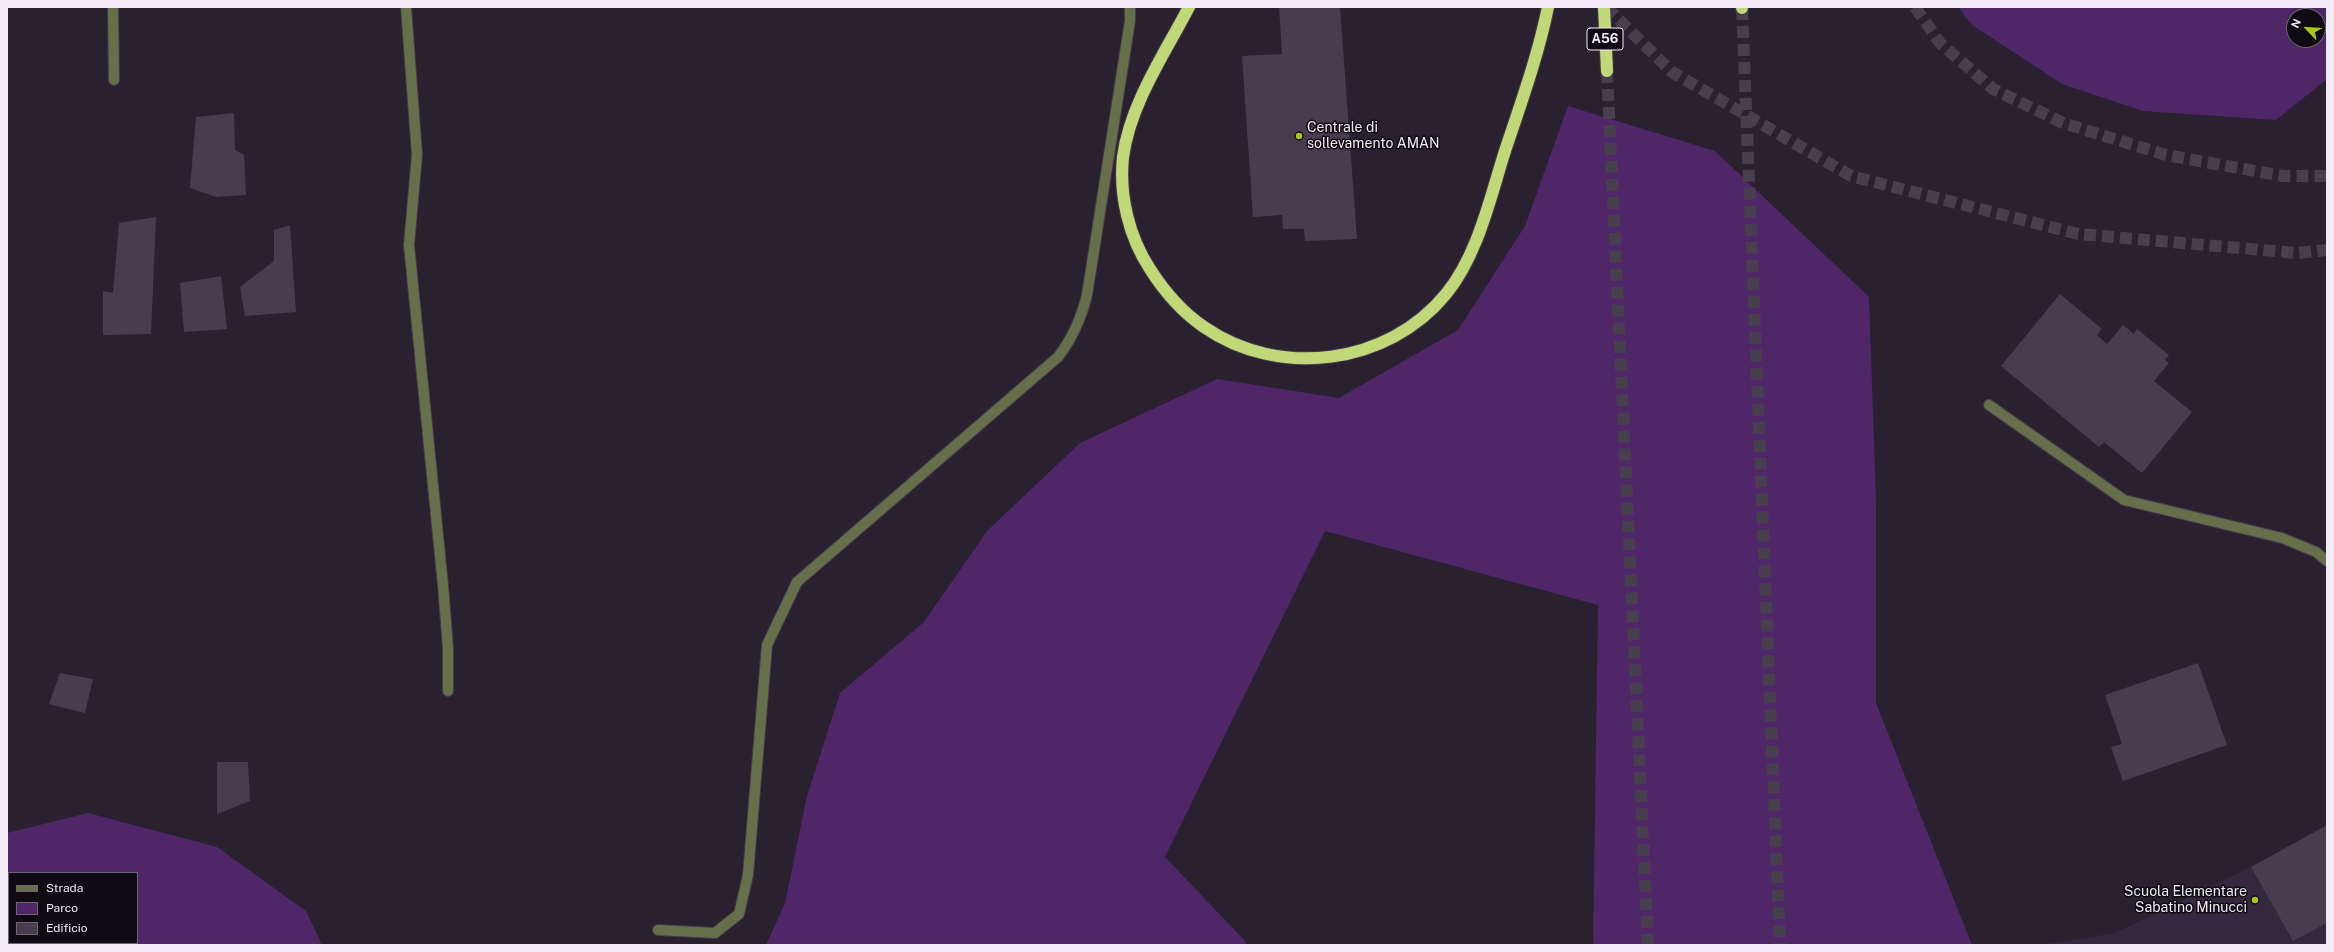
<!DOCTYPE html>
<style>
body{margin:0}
#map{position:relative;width:2334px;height:952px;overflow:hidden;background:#292030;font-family:"Public Sans",sans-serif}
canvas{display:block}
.frame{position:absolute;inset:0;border:8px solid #f2ebf7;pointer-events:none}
.legend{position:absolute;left:8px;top:872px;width:130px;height:72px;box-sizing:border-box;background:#100b13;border:1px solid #6a656e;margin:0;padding:5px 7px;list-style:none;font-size:12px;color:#f2ebf7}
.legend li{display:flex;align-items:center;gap:8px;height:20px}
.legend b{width:20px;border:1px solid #6a656e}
.north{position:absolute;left:2286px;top:8px;width:40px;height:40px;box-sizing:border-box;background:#100b13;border:1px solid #6a656e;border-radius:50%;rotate:295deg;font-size:11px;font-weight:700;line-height:16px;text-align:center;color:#f2ebf7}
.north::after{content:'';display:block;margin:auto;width:14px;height:18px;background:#a9c719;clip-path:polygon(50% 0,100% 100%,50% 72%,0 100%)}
</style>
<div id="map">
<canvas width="2334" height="952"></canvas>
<div class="frame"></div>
<ul class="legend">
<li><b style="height:5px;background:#666f4a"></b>Strada</li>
<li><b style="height:11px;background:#4f2768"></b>Parco</li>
<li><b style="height:11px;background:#473d4f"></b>Edificio</li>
</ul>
<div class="north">N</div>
</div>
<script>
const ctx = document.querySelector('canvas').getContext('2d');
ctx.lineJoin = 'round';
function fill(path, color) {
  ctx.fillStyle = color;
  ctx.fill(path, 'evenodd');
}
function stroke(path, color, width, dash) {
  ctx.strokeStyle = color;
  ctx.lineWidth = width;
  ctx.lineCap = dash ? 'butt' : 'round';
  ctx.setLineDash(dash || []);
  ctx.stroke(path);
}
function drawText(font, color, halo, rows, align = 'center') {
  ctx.font = font + ' "Public Sans",sans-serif';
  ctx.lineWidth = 3;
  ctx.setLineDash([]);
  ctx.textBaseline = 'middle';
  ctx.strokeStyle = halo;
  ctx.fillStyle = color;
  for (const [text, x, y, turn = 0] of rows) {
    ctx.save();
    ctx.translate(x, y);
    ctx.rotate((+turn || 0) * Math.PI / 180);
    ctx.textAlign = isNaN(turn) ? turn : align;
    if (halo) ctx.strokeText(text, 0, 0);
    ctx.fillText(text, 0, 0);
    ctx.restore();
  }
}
fill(new Path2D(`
 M2327,825V945H2041L2115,933L2251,867Z`), '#35273e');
fill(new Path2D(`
 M1958,7H2327V79L2276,120L2143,111L2062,84L1972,25ZM2294,16H2318V40H2294Z
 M1568,106L1715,151L1869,297L1876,500V703L1972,945L1593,944L1598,605L1325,531L1165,857L1245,941L1246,945H766L785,903L807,796L840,693L924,622L987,531L1080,443L1217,379L1339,398L1458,330L1525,226Z
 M88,813L217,847L306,911L322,945H7V833ZM9,873H137V943H9Z`), '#4f2768');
fill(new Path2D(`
 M1279,7H1340L1357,239L1305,241L1304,229H1283L1282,215L1253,217L1242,56L1282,54Z
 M234,113L235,150L244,155L246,195L216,197L190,188L196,117Z
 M156,217L151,334L103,335V291L113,293L119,223Z
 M290,225L296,312L245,316L240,287L274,261V230Z
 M221,276L227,329L184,332L180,283Z
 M2060,294L2102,329L2097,335L2107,344L2123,325L2134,334L2137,329L2169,355L2165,360L2169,363L2154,381L2192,412L2142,473L2104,442L2099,447L2001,366Z
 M2198,663L2227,745L2123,781L2111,747L2122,744L2105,695Z
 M60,673L93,679L85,713L49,704Z
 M217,762H248L250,801L217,814Z
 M2327,825V927L2325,924L2293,941L2251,867Z`), '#473d4f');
stroke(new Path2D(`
 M1606,7L1672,72L1851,176L2078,234L2297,253L2327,250
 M1915,7L1940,43L1993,89L2063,123L2166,155L2283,176H2327
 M1742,8L1780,945
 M1607,71L1648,945`), '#473e4e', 12, [12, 6]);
const minor = new Path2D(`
 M113,7L114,80
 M406,7L417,155L409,245L443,585L448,648V691
 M1989,405L2124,500L2282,538L2316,552L2327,561
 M658,930L715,933L739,914L748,875L767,645L797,582L1058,357C1073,338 1081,319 1087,295L1130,21V7`);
const highway = new Path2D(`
 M1189,7C1165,53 1130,104 1123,157C1119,196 1129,237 1150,269C1164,291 1182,312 1204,327C1279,379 1388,365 1446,294C1478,255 1490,198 1505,151C1521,103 1538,56 1548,7
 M1604,7L1607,71
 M1742,7V8`);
stroke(minor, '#453c4c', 12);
stroke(highway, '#453c4c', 14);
stroke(minor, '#666f4a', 10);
stroke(highway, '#c1d879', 12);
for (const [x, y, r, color] of [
 [1299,136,4,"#a9c719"],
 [2255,900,4,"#a9c719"]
]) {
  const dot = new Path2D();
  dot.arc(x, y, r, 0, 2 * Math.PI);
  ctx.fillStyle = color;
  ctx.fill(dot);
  stroke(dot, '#100b13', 1.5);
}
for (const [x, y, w] of [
 [1605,39,36]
]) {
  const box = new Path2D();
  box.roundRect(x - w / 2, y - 11, w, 22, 3);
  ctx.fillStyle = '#100b13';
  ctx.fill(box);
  stroke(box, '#f2ebf7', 1);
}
drawText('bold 13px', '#f2ebf7', null, [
 ["A56",1605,39]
]);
drawText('14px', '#f2ebf7', '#100b13', [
 ["Centrale di",1307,128],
 ["sollevamento AMAN",1307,144],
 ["Scuola Elementare",2247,892,"right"],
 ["Sabatino Minucci",2247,908,"right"]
], 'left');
</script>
